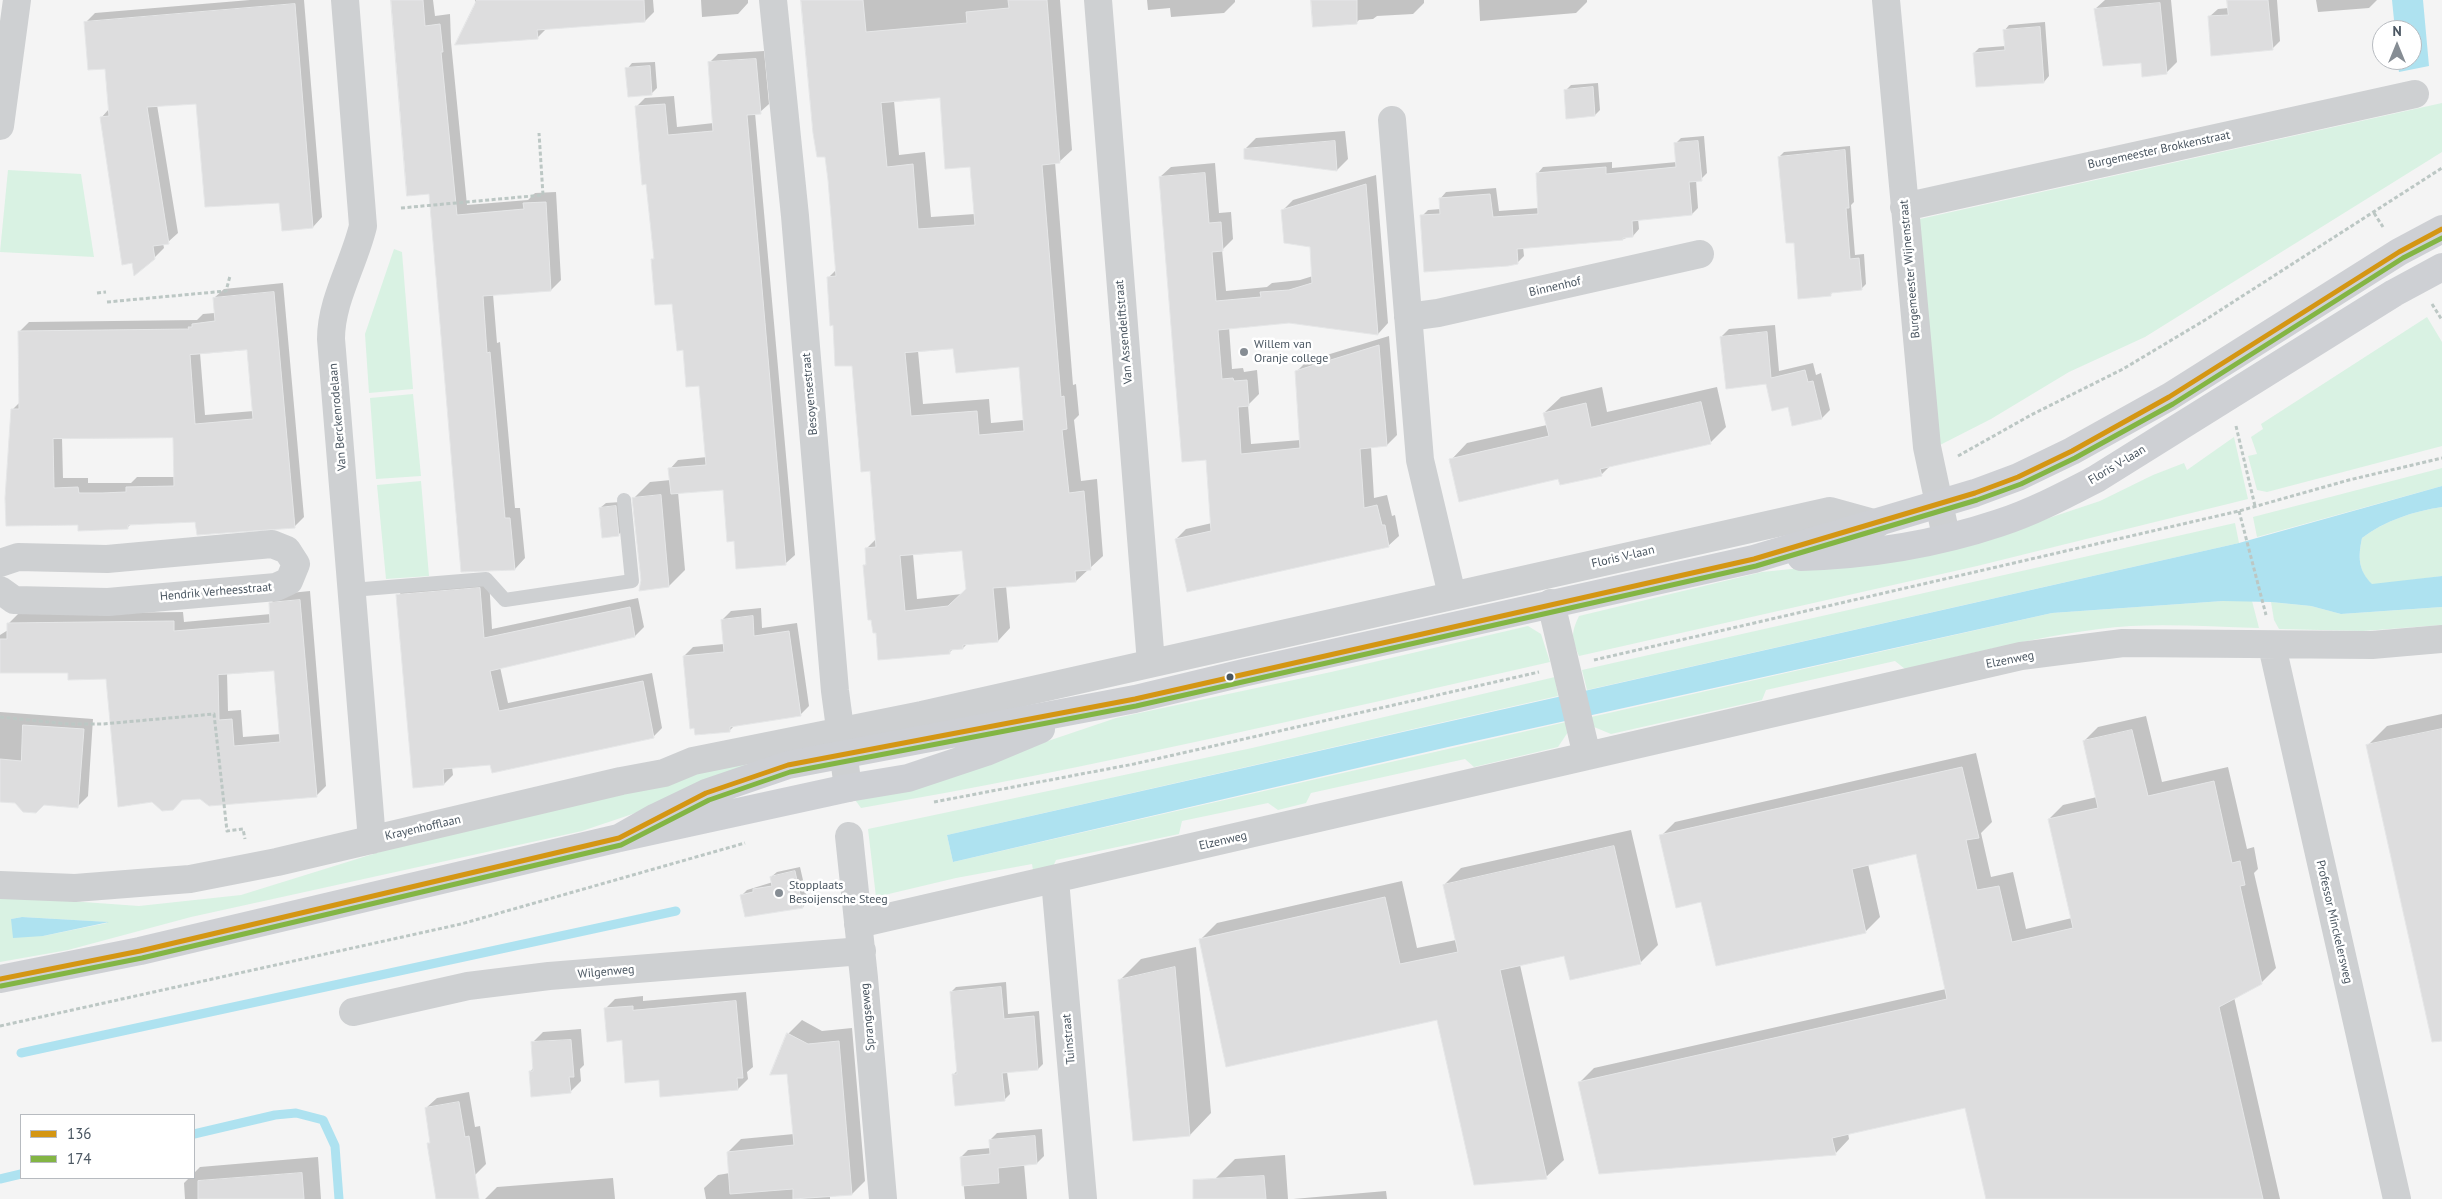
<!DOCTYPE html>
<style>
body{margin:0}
#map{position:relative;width:2442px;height:1199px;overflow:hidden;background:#f4f4f4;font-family:"PT Sans",sans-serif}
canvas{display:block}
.legend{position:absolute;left:20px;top:1114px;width:175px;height:65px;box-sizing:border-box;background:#fff;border:1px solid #b7bbc0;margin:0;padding:6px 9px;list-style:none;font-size:15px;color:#4a5661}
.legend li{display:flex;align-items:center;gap:10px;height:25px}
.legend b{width:25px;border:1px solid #b7bbc0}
.north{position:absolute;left:2372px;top:20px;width:50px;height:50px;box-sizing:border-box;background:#fff;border:1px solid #b7bbc0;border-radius:50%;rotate:0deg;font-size:14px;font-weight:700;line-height:20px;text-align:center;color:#4a5661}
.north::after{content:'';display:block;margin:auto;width:18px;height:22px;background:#868d94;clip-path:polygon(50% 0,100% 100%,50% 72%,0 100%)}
</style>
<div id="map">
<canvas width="2442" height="1199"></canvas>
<ul class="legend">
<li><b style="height:6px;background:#d49613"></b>136</li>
<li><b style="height:6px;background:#83b544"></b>174</li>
</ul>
<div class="north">N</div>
</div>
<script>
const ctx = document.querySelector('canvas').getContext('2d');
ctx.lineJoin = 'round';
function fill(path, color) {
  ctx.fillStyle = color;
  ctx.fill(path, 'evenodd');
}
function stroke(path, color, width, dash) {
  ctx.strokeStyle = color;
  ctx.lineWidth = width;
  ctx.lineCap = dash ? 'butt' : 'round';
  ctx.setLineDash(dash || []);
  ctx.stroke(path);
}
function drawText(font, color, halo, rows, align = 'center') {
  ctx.font = font + ' "PT Sans",sans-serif';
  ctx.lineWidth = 5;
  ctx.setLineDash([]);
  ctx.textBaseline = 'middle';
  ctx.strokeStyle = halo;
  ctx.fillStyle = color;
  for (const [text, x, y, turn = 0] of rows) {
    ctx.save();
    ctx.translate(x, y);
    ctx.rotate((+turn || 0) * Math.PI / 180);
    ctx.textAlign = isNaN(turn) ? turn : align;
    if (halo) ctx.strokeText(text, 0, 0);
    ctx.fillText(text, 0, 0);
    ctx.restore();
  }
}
fill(new Path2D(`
 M2442,103V152L2145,337L2069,372L1991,419L1940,445L1911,221Z
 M8,170L81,174L94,257L0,252Z
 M394,249L402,252L413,389L369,393L365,334Z
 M2427,317L2442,342V446L2267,492L2257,490L2248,456L2257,454L2251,437L2263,429L2261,424Z
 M413,394L421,476L376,479L370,398Z
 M2234,437L2248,499L1977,566L1579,656C1571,638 1571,633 1579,616L1762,572L1880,560L2046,519L2100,501L2153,475L2184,463L2187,470Z
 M2442,468V486L2257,537L2253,517Z
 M421,481L429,576L386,579L377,485Z
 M2442,507V576L2372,585C2358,570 2358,557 2362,538C2384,521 2414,511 2442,507Z
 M2235,523L2239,543L1587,690L1582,670Z
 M2223,601H2252L2259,628C2206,627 2152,622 2099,629C2034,637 1970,654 1905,669L1895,661L1766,690L1762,700L1611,734L1594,727L1591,717L2052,613Z
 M2271,602L2311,606L2341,614L2442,607V625L2363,631L2279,629L2274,620Z
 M1528,626L1541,634L1550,662C1322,714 1092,768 861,808L853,797L903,790L1116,718L1331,672Z
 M1555,677L1558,696L947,835L953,862L1566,722L1568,732L1558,747L1474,767L1465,759L1311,793L1306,803L1278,810L1268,803L1182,821L1179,834L1056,860L1050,873L1034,876L1032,864L956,878L876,897L868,829L1252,748Z
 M755,760L677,799L582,831L191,917L68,950L0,962V896L139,906L241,895L402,845ZM22,917L107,922V923L43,936H20L11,919Z`), '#d9f2e3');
fill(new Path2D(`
 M2392,0H2423L2429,66L2399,72L2397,60H2412V30H2395Z
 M2442,486V507C2414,511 2384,521 2362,538C2358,557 2358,570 2372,584L2442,576V607L2341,614L2311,606L2271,602L2223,601L2052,613L1448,747L953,862L947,835L2239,543Z
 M22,917L109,922L43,936L13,938L11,919Z`), '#aee2f0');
fill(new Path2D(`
 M250,0H304L322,217L313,227L281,202L197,103L157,105L178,233L168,242L163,243L164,248L154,258L101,118L109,109L106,67L85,23L95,13Z
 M392,0H433L435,16L450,14L451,42L467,205L528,200L535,193L556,192L561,280L551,290L493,294L497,343L500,342L515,508H520L525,558L515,569L430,192Z
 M475,0H653L654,12L645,21L546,29L537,38L476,5Z
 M701,0H748V3L738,14L702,17Z
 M802,0H1060L1072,150L1059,162H1055L1073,385L1076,384L1079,415L1074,420L1081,481L1097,479L1103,556L1076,581L1006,586L1010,628L998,641L967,644L963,648L953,649L950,652L877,631L864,566L868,562L866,549L877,538L871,469L853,365L834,324L829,277L837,269L829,180ZM941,97L972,166L975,214L931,217L925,152L899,155L894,101ZM954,347L1020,366L1024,420L991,423L989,399L923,404L918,351ZM963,550L967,589L962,594L917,599L913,554Z
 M1147,0H1235V2L1224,13L1171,17L1170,8L1148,10Z
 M1312,0H1424V3L1413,14L1377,16L1373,19L1359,20L1356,23Z
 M1479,0H1587V2L1576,13L1480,21Z
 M2105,0H2171L2177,62L2166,73L2142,61L2095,9Z
 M2228,0H2277L2280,41L2272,49L2209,17L2218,9L2229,8Z
 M2316,0H2377L2369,8L2318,12Z
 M2045,22L2049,76L2044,82L1974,53L1979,48L2006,46L2004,31L2009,25Z
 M764,51L769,104L760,112L755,113L795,555L786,563L737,568L735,540L724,488L678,492L685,570L669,586L642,580L634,498L650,482L671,480L670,469L678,460L707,457L700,385L684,349L674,303L652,260L655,257L647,183L636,107L645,98L674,96L677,127L714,123L709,63L718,54Z
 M655,62L657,88L652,93L630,95L627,69L632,63Z
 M1598,83L1600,110L1595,115L1566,90L1571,85Z
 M1345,131L1348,159L1337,170L1245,158V149L1256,138Z
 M1704,136L1707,173L1701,179L1696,180L1698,208L1692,214L1638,219L1639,229L1633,236L1623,239L1523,247L1524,256L1518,262L1425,270L1422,216L1428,210L1441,209L1440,199L1446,192L1496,188L1499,211L1539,208L1537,174L1543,167L1612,162V168L1677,162L1675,144L1681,138Z
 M1850,146L1854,202L1851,205L1855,255L1864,254L1866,284L1861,289L1834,291L1830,295L1795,241L1779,157L1784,152Z
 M1215,163L1219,213L1231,212L1233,239L1222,250L1226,291L1267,287L1272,283L1300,280L1313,276L1311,246L1282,211L1293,200L1376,175L1388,323L1378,334L1289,322L1229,327L1232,369L1243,368L1244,372L1257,370L1259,394L1248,405L1251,444L1301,440L1297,371L1307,361L1389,336L1397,435L1387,445L1371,447L1374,498L1387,495L1392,516L1395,515L1399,536L1388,546L1176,539L1186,529L1212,523L1207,459L1160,177L1171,167Z
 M283,283L304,517L294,527L197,521L132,523L127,528L79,524L7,525L13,409L20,402L19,332L29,322L197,320L203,314L215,313L214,298L224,289ZM248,349L254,411L205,415L200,353ZM174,437L175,477H137L131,483H88V478H63L62,438Z
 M1775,325L1779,371L1813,363L1816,375L1821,373L1830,410L1822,418L1788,406L1721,337L1729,329Z
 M1602,387L1607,412L1717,387L1726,427L1710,443L1610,466L1601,475L1559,477L1451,460L1467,443L1547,425L1544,413L1561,397Z
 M621,502L623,530L618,535L600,508L606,503Z
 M489,580L492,629L638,598L644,627L635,636L500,667L508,703L652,673L662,728L653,737L491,763L452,767L453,775L444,784L398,596L407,586Z
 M310,591L326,786L317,795L107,678L69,672H0V635L8,630V624L18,614L183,612L184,622L271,614L270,604L280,594ZM275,670L281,734L243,737L241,710L228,711L227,673Z
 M761,608L762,628L797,623L809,706L800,715L735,725L730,730L684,656L693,647L724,644L722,620L731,611Z
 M0,712L93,719L88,796L77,807L7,791L0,797Z
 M2442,714V1021L2367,746L2387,726Z
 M2146,716L2162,782L2228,767L2247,849L2254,847L2258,869L2254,873L2276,968L2262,982L2234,997L2280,1199H1987L1966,1107L1848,1133L1849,1139L1835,1154L1580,1082L1594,1068L1946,989L1917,853L1868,864L1880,917L1865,932L1702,901L1661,836L1675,822L1976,753L1992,822L1981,833L1991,877L2013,872L2026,929L2072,918L2049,819L2063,805L2097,797L2084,741L2098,727Z
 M1631,830L1658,945L1641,962L1565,954L1520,965L1564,1160L1546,1177L1437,1018L1200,940L1217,923L1402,881L1417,948L1456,940L1444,885L1461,868Z
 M800,867L808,902L803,907L746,915L742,895L747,890L773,882L771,877L777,872Z
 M1196,947L1211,1113L1190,1135L1120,980L1141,959Z
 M1006,982L1008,1014L1039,1011L1043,1064L1038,1069L1007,1072L1010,1094L1004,1100L953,1075L958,1070L951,992L956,987Z
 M746,992L753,1067L747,1072L748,1079L738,1089L660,1079L623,1039L605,1009L615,999L643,996V1001Z
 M802,1020L822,1031L852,1028L865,1181L852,1194L830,1196V1199H706L704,1188L718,1175L730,1173L728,1152L741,1139L794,1134L788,1072L772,1074L789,1033Z
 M581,1029L584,1065L580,1069L581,1081L570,1092L530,1072L534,1067L532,1043L543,1032Z
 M469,1092L475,1127L480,1126L486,1164L475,1175L435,1182L426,1108L437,1098Z
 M1042,1129L1044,1156L1037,1163L1024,1164L1027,1199H965L961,1157L968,1150L991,1148L990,1140L997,1133Z
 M1285,1155L1288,1199H1215L1214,1180L1235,1159Z
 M318,1157L321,1199H185L184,1183L189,1178H194V1173L200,1167Z
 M613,1178L615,1199H485L497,1187Z
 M1386,1191L1387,1199H1293Z`), '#0003');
stroke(new Path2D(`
 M21,1053L676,911
 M194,1134L275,1115L296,1113L323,1120L335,1146L339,1199
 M0,1179L21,1174`), '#aee2f0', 9);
const building = new Path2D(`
 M391,0H423L425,26L440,24L443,52H441L457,215L524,209L523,203L546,202L551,291L483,296L487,353L490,352L505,518H510L515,570L461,572L429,194L407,196Z
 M477,0H644L645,22L537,30L538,39L455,45Z
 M801,0H863L866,32L967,23L966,12L1009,8L1008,0H1047L1060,163L1042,165L1061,397L1064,396L1067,429L1062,430L1069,493L1084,491L1091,570L1075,571L1076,582L993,588L998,642L963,645V649L950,650V654L878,660L876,633H873L871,620H868L863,565H866L865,548L876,547L870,471L861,472L852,366H835L833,325L830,326L827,277L836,276L828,180L825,157H817L813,133ZM940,98L945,169L970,167L975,225L918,229L913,164L887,167L881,103ZM953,349L956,373L1019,367L1024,431L979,435L977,411L911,416L905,353ZM962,551L966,589L948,606L905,611L900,556Z
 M1311,0H1357V24L1313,27Z
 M2227,0H2268L2273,50L2211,56L2208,16L2228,15Z
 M2160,3L2167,74L2142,77L2141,63L2103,66L2094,9Z
 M295,4L313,228L282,231L279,203L205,207L196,104L147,107L169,244L153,246L155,259L134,276L132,263L122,265L100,117L109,116L105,69L88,70L84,22Z
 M2040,27L2044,83L1976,87L1973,53L2005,50L2003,30Z
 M756,59L761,114L747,115L786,565L736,569L734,541L727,542L723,490L671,494L668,468L706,465L699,386L686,387L683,350L677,351L672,304L655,305L651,259H654L646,184L642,185L635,106L665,104L668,135L713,131L708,62Z
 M650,66L652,95L628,97L625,68Z
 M1593,87L1595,116L1566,119L1564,90Z
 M1335,141L1337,171L1244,159V149Z
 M1698,141L1702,181L1689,182L1692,215L1632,221L1633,237L1623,238V240L1517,249L1518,264L1508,266L1424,272L1420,215L1440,214L1439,198L1490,194L1493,217L1538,214L1536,173L1606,167V174L1676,167L1674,143Z
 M1845,150L1849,208H1846L1850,259L1859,258L1862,290L1831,293V296L1798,299L1794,243H1786L1778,157Z
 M1205,173L1209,223L1221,222L1223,251L1212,252L1216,301L1261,297L1260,292L1289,290L1312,283L1310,247L1284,243L1281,210L1366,184L1378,335L1289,323L1218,330L1222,379L1233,378L1234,381L1247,380L1249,406L1238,407L1241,454L1300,448L1295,371L1379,345L1387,446L1360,449L1364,508L1377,505L1382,525H1385L1389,547L1187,592L1175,539L1211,531L1206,460L1182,462L1159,177Z
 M274,292L295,528L197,535L195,522L128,525V529L78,531V525L6,526L5,498L11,409H19L18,331L189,329L188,327H192V324L215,321L213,298ZM247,350L253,419L195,424L190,355ZM173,438L174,486L126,487V492L102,493H79L78,487L54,488L53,439Z
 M1767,332L1771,378L1805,370L1808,382L1813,381L1822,419L1792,426L1788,407L1772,411L1766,384L1726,389L1720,337Z
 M1701,402L1711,444L1600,469L1602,476L1560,485L1558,479L1459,502L1449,459L1549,436L1543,413L1586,403L1591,427Z
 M661,495L669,587L639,591L641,580L632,498Z
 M616,506L619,536L602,538L599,508Z
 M480,588L484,638L630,607L635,637L490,671L499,711L643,681L654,738L492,773L490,765L443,769L444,785L413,788L396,595Z
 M300,600L317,797L209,806L200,799L182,800L173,810L162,811L152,802L118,807L106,679L68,680V673H0V639H7V623L174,621V631L270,623L269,603ZM274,671L280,742L234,746L232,719L219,720L218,675Z
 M753,616L754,636L789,631L801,716L730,727V732L695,735L694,728L690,729L683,656L724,652L721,620Z
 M23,725L84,729L78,808L44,805L36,813L23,812L15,803L0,802V759L21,761Z
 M2442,729V1041L2432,1042L2366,745Z
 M2132,730L2148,796L2214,781L2232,863L2240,861L2245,885L2240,886L2262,984L2219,1007L2263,1199H1986L1965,1108L1832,1138L1836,1155L1599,1174L1578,1082L1947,999L1916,854L1852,869L1866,933L1716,966L1701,902L1676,908L1659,835L1962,767L1979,838L1966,840L1977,890L1999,886L2012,942L2073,928L2048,819L2098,808L2083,741Z
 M1614,846L1641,964L1570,980L1564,956L1500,970L1547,1179L1474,1185L1437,1020L1226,1067L1199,939L1385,897L1400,964L1458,952L1443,885Z
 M795,871L803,908L745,917L740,895L753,892V889L772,886L770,877Z
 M1175,967L1190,1136L1133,1141L1118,980Z
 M1001,987L1004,1019L1034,1016L1038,1070L1002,1073L1005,1101L955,1106L952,1074H957L950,992Z
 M736,1001L743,1078H737L738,1090L660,1097L659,1080L625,1083L622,1040L607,1042L604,1008L633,1006V1010Z
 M787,1033L808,1044L839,1041L852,1195L793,1199V1189L730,1194L727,1152L794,1145L787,1074L770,1075Z
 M571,1040L574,1077H569L571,1093L531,1097L529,1071H533L531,1042Z
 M459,1102L465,1137L469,1136L479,1199H436L427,1143H430L425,1108Z
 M1035,1136L1037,1164L998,1168L999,1183L962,1186L960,1157L990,1154L989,1140Z
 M302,1173L304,1199H198V1181Z
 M1264,1176L1266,1199H1193V1180Z`);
fill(building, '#ddddde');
stroke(building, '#e5e6e7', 1);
stroke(new Path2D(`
 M401,208L543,195L539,133
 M2374,213L2383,227
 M97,293L106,292
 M107,302L226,291L230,276
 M2432,304L2442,320
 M2236,426L2255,506
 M1958,456L2031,415L2123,369L2205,320L2442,168
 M2239,511L2266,615
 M1594,660L2239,511L2349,480L2442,458
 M0,717L68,724H103L214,714L227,831L243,829L245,839
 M934,802L1134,764L1539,672
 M0,1026L461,924L745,843`), '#bcc7c4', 3, [4, 2.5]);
stroke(new Path2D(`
 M352,590L486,579L505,600L632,581L624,500`), '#ced0d2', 14);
stroke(new Path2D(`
 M345,0L363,226C354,264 331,300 331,339L372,840
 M773,0L795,216L835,691L848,788
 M1098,0L1151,663
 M1886,0L1927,447L1946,536
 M1392,120L1420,460L1452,595
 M0,126L17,0
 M1904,207L2415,94
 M1408,317L1438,313L1700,254
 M0,563L18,557L107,559L272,544L287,550L296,564L289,581L276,587L108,602L14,600L0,590
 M1551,603L1587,756
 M2272,646L2397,1199
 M849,836L864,978L883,1199
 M1055,880L1083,1199
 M0,885L75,888L190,879L277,862L621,781L664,773L693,761L922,715L1830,511L1877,524
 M858,924L2021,656L2123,643L2372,645L2442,639
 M353,1012L468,986L549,976L862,951`), '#ced0d2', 28);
stroke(new Path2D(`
 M1801,557C1867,555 1936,544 1999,523C2033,512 2065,495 2096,479L2394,293L2442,267
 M619,838L656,817L706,793L788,765L1135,699L1243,673L1754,559L1975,493L2018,477L2072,451L2169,397L2399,252L2442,229
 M0,979L140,951L619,838L848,788L908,778L986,752L1041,729`), '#ced0d4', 28);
stroke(new Path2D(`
 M0,979L140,951L619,838L706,793L788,765L1135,699L1754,559L1975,493L2018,477L2072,451L2169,397L2399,252L2442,229`), '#d49613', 5);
stroke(new Path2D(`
 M1,986L142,958L621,845L709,800L790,772L1136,706L1756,566L1977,500L2021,484L2075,458L2173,404L2403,258L2442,238`), '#83b544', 5);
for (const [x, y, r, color] of [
 [1244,352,5,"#868d94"],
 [1230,677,4.5,"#4a5661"],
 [779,893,5,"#868d94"]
]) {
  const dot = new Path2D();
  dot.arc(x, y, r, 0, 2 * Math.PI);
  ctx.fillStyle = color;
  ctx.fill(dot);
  stroke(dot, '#fff', 2);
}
drawText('12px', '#4a5661', '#fff', [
 ["Burgemeester Brokkenstraat",2159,150,-12],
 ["Burgemeester Wijnenstraat",1910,269,-95],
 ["Binnenhof",1555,287,-13],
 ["Van Assendelftstraat",1124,332,-95],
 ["Besoyensestraat",810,394,-95],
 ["Van Berckenrodelaan",338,417,-95],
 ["Floris V-laan",2117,465,-31],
 ["Floris V-laan",1623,557,-13],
 ["Hendrik Verheesstraat",216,592,-5],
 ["Elzenweg",2010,660,-11],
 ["Krayenhofflaan",423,828,-13],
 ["Elzenweg",1223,841,-13],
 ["Professor Minckelersweg",2334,922,77],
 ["Wilgenweg",606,972,-5],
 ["Sprangseweg",868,1017,-95],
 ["Tuinstraat",1069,1039,-95]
]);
drawText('12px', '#4a5661', '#fff', [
 ["Willem van",1254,345],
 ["Oranje college",1254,359],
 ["Stopplaats",789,886],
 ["Besoijensche Steeg",789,900]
], 'left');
</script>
